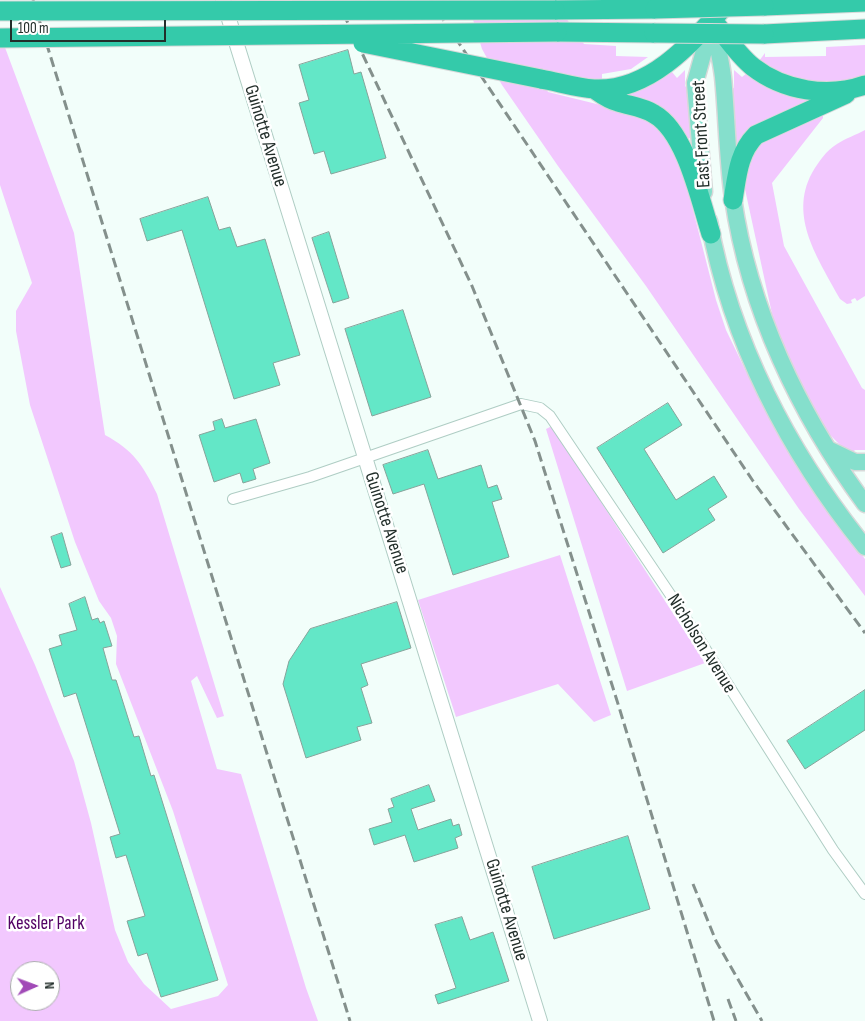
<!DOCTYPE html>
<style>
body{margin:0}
#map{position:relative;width:865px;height:1021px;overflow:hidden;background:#f2fefa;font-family:"Sofia Sans Condensed",sans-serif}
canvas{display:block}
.north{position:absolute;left:10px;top:961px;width:50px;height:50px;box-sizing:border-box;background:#fff;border:1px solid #a7abaa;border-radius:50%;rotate:88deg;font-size:14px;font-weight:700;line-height:20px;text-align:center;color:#222e2a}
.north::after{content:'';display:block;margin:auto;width:18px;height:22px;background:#a14ab7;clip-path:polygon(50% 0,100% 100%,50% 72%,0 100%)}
.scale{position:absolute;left:10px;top:20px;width:156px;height:22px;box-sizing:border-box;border:2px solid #222e2a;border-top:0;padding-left:6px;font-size:15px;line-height:18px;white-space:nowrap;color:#222e2a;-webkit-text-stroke:4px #fff;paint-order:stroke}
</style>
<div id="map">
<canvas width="865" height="1021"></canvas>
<div class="north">N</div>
<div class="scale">100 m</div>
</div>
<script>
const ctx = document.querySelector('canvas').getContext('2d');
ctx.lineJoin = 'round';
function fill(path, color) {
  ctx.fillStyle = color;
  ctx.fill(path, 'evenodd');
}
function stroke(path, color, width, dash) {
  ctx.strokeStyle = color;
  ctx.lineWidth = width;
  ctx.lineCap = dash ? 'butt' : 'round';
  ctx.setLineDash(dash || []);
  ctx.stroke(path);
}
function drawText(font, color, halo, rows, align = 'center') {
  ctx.font = font + ' "Sofia Sans Condensed",sans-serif';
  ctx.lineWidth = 5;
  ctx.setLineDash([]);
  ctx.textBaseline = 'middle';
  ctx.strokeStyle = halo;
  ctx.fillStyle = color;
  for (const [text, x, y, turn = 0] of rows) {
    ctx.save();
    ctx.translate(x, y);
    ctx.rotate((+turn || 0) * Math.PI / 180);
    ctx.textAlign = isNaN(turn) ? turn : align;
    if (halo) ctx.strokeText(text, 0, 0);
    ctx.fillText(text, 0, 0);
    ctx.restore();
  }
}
fill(new Path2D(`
 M467,0H580L555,2L584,44L616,46V56L648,57L631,69L602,74V81L538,73L548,92L637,114L653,121L679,155L716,300L726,330L759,398L795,463L824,507L865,559V596L799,509L646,286L558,166L502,85L482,49Z
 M0,34L74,233L105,435C133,450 143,465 157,494L224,716L217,718L197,676L191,681L217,769L241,774L306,988L318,1021H0V587L35,665L74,761L91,823L115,930L128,962L144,984L171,1009L218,996L228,985L173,811L116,664L117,636L111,618L99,601L75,542L30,405L16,331V311L32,283L0,185ZM20,971H50V1001H20Z
 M865,45V79C822,87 797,83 759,61L765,53V57L826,56V47Z
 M685,70V86L689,90L691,138L684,139L620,95L642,89L672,72L677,78Z
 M734,70L742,77L747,73L792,97L820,102L736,156L730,89L734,88Z
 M823,114V118L772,183L784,246L862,388L865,390V450H855L850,455L825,430L800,383L774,323L743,180L745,169L759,142Z
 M865,130V296L857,301L855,298L851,300L852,303L847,304L840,299C819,260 788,217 812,173C819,161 826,151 837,144C846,138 856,135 865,130Z
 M552,426L705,663L627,691L546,429Z
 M560,555L611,715L594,722L558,684L456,717L418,600Z`), '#f2c8fe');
const building = new Path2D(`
 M348,50L354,74L361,72L386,158L331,174L324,151L314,154L299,103L309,100L299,65Z
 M208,197L219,230L230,227L237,247L265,239L300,355L273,363L280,385L234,399L182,230L147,241L140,219Z
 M329,232L349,298L333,303L312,238Z
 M403,310L431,397L372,416L345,329Z
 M668,403L682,425L644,449L676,500L714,476L727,497L708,509L715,520L663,553L597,448Z
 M222,419L225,428L256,419L270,463L253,469L256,479L243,483L240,473L214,482L199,435L215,430L213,422Z
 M428,450L438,479L481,465L488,488L497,485L502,499L492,502L509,557L453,575L424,484L393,494L383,465Z
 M62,533L71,565L61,568L51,537Z
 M85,597L92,620L98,618L100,623L104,621L112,646L103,648L112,680H116L134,737L139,736L151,776L154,775L218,980L161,997L147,953L138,956L127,921L145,916L126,855L116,858L110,837L120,834L76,693L64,697L49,649L62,645L59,635L77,630L69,604Z
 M397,602L411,648L361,664L368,685L361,688L372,723L357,727L361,740L306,758L283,684L289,661L310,629Z
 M865,690V730L805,769L787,741Z
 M429,785L435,801L411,809L418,830L451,819L453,826L459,824L462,835L455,838L458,848L414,862L405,835L374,845L369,829L392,822L388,809L394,807L391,799Z
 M628,836L650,909L554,939L532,867Z
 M462,917L470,940L493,932L509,981L438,1004L435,995L456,988L435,925Z`);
fill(building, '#63e7c7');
stroke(building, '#86a39a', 1);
const minor = new Path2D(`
 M233,499L310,477L521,404L540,408L550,416L678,606L833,850L865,894`);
const tertiary = new Path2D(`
 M223,0L540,1021`);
const primary = new Path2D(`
 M713,25C717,43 721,60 723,77C727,118 727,158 733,198C749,309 799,414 865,504
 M704,192L695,83L712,22
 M709,221C731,342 789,453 865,547
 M830,450L855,462H865`);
const motorway = new Path2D(`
 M764,6L865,2
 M555,10L655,9
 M715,23C727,38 738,55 753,67C784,91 828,98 865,85
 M557,32L654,33
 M764,34L865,29
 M541,79C558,82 577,88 594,89C652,92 695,39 730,0
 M594,89C601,94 609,100 618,102C630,106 643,107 654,114C686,132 700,200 711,234
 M733,200C737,177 738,153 756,135L846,94`);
stroke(minor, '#afcdc4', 12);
stroke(tertiary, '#afcdc4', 16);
stroke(primary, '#d7d9d9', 19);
stroke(motorway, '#d7d9d9', 21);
stroke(minor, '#fff', 10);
stroke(tertiary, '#fff', 14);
stroke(primary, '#85dfcc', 16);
stroke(motorway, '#34caaa', 19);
stroke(new Path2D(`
 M33,0L350,1021
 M337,0L472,286L535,441L619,707L714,1021
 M430,0L753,481L865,633
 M693,884L716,941L762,1021
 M728,999L736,1021`), '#84908c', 3, [10, 5]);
const motorwayBridge = new Path2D(`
 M655,9L764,6
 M0,11L555,10
 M654,33L764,34
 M0,38L557,32
 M363,43L541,79`);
stroke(motorwayBridge, '#d7d9d9', 21, []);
stroke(motorwayBridge, '#34caaa', 19);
drawText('19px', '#222e2a', '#fff', [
 ["East Front Street",702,134,-93],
 ["Guinotte Avenue",265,136,73],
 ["Guinotte Avenue",386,523,72],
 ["Nicholson Avenue",701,644,58],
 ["Guinotte Avenue",506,910,73]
]);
drawText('19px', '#520164', '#fff', [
 ["Kessler Park",46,924]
]);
</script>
